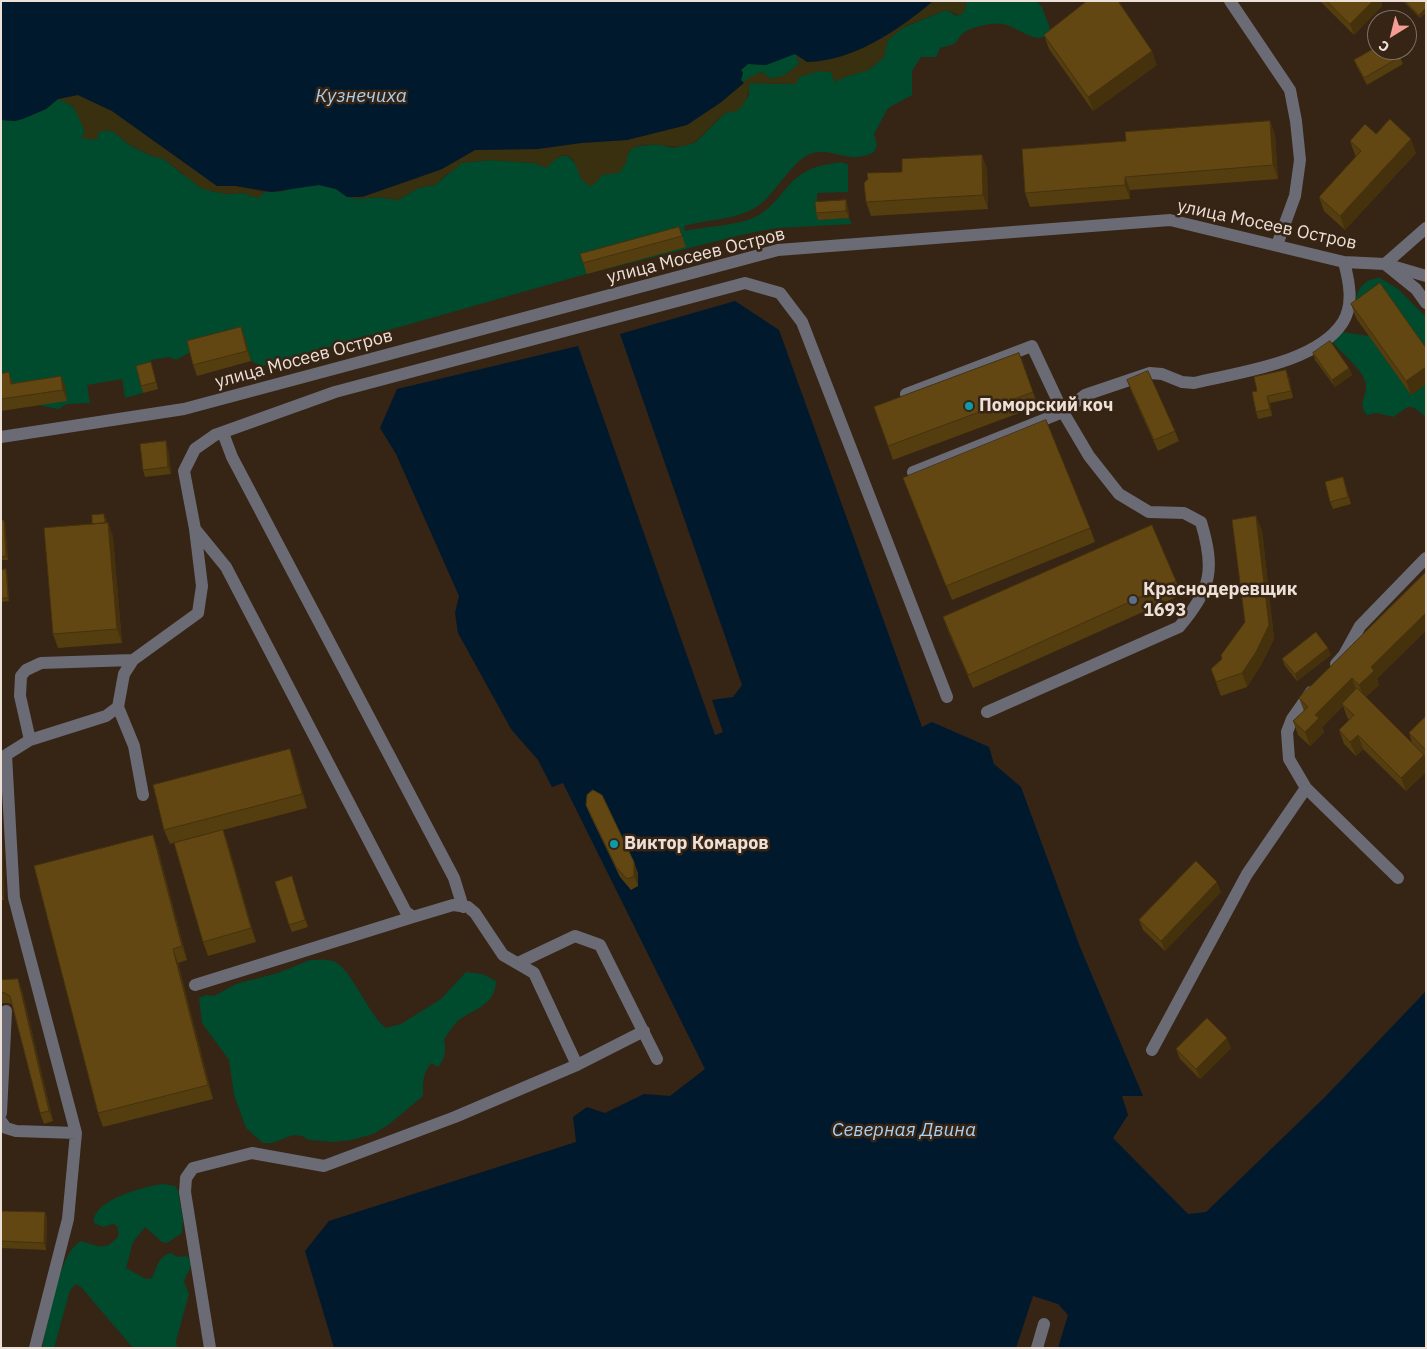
<!DOCTYPE html>
<meta charset="utf-8">
<style>
body{margin:0}
#map{position:relative;width:1427px;height:1349px;overflow:hidden;background:#362415;font-family:"IBM Plex Sans",sans-serif}
canvas{display:block}
.frame{position:absolute;inset:0;border:2px solid #ede0d7;pointer-events:none}
.north{position:absolute;left:1367px;top:10px;width:50px;height:50px;box-sizing:border-box;background:#362415;border:1px solid #7f6f63;border-radius:50%;rotate:216deg;font-size:14px;font-weight:700;line-height:20px;text-align:center;color:#ede0d7}
.north::after{content:'';display:block;margin:auto;width:18px;height:22px;background:#f59c95;clip-path:polygon(50% 0,100% 100%,50% 72%,0 100%)}
</style>
<div id="map">
<canvas width="1427" height="1349"></canvas>
<div class="frame"></div>
<div class="north">С</div>
</div>
<script>
const ctx = document.querySelector('canvas').getContext('2d');
ctx.lineJoin = 'round';
function fill(path, color) {
  ctx.fillStyle = color;
  ctx.fill(path, 'evenodd');
}
function stroke(path, color, width, dash) {
  ctx.strokeStyle = color;
  ctx.lineWidth = width;
  ctx.lineCap = dash ? 'butt' : 'round';
  ctx.setLineDash(dash || []);
  ctx.stroke(path);
}
function drawText(font, color, halo, rows, align = 'center') {
  ctx.font = font + ' "IBM Plex Sans",sans-serif';
  ctx.lineWidth = 5;
  ctx.setLineDash([]);
  ctx.textBaseline = 'middle';
  ctx.strokeStyle = halo;
  ctx.fillStyle = color;
  for (const [text, x, y, turn = 0] of rows) {
    ctx.save();
    ctx.translate(x, y);
    ctx.rotate((+turn || 0) * Math.PI / 180);
    ctx.textAlign = isNaN(turn) ? turn : align;
    if (halo) ctx.strokeText(text, 0, 0);
    ctx.fillText(text, 0, 0);
    ctx.restore();
  }
}
fill(new Path2D(`
 M965,1H1036L1042,7L1050,29L1046,36C1033,43 1018,27 1003,24C993,22 970,27 962,34C959,36 958,41 955,43C952,46 945,46 940,48L936,57H921L912,71V95L888,108L874,134L877,145L874,152C848,166 833,146 810,154C795,159 774,193 762,203C742,220 708,219 684,226L685,231C703,227 738,225 753,218C786,203 785,170 830,164C837,163 842,161 848,165V192L817,193L818,220L849,218L852,224L777,228L745,234L586,274L262,366L251,361L245,338L191,352L176,360L170,357L150,360L153,369L138,373L143,393L125,398L122,379L87,385L90,403L67,404L58,409L38,405L1,385V120L15,121L46,109L58,99C76,103 79,116 85,131L82,137L107,130L114,132L128,144L149,155L164,159L182,174L211,191L227,194L243,193L258,198L265,192H280L295,187L319,185L336,189L347,197L358,199L378,197L398,200L418,188L435,185L461,163L490,160L535,163L540,166L562,156H568L595,184L598,178L626,157L633,147L657,144L673,148L691,144L696,142L725,113L736,111L749,95V83L795,84L799,77L818,71L831,72L835,82L841,78L872,68L877,61L881,60L888,40L902,28L946,10L957,16L966,8Z
 M796,53L799,64L785,75L771,79L762,72L744,83L741,80L743,73L741,70L748,64L766,65Z
 M1380,278L1398,289L1426,317V354L1354,303C1359,288 1363,279 1380,278Z
 M1342,332L1369,336L1411,395L1426,384V417C1407,401 1411,406 1393,417L1377,413L1367,415C1357,404 1367,397 1366,385C1364,369 1342,355 1333,342Z
 M310,960C317,960 326,959 333,961C350,966 369,1016 386,1028L401,1024L441,999L466,972L482,974L496,981C495,1006 475,1008 459,1020C453,1025 449,1033 444,1039C446,1051 446,1057 438,1067L431,1063C422,1075 423,1083 423,1096L388,1125L373,1134L351,1140L333,1142L309,1140L302,1136L293,1135L272,1143H263L246,1128L234,1095L229,1060L202,1023L199,998L206,995L214,996L236,984L278,973Z
 M163,1184L175,1186L178,1190L183,1220L182,1233L167,1243L162,1242L145,1227L133,1242L126,1268L146,1279L152,1278C157,1268 158,1257 170,1253L178,1257L187,1256C196,1267 186,1272 184,1282L189,1294L176,1341L177,1348H133L81,1287L76,1284L70,1290L54,1348H42C49,1322 58,1253 81,1241C97,1246 107,1252 119,1235L117,1226L113,1224L103,1227L94,1223C91,1200 146,1186 163,1184Z`), '#004b2d');
fill(new Path2D(`
 M933,1H965L966,8L961,15L946,10L905,26L888,40L884,57C882,59 870,69 869,70C860,73 839,77 835,83L831,72L818,71L799,77L796,84L750,83C747,98 745,113 725,113C717,119 700,139 693,143C672,153 649,136 629,151L626,163L619,173L602,175L595,184L589,186C586,183 583,181 580,177C577,170 575,151 561,156C555,158 551,165 545,168L535,163L490,160L467,162L461,163L453,171L447,173L435,185L418,188L398,200L378,197L358,199L347,197H362L418,178L442,169L475,150L538,149L581,143L627,140L687,125L720,103L748,78L762,72L771,79L785,75L799,64L796,53L807,62C853,61 899,30 933,1Z
 M78,95L112,111L217,186H236L265,192L258,198L243,193L227,194L202,189L164,159L149,155L128,144L114,132L107,130L99,132L97,140L82,138L85,131L73,106L58,99Z`), '#38300f');
fill(new Path2D(`
 M1,1H933C899,30 853,61 807,62L795,54L766,65L748,64L741,70L743,73L741,80L744,83L720,103L687,125L627,140L581,143L538,149L475,150L442,169L362,197H347L336,189L319,185L272,192L236,186H217L112,111L78,95L58,99L46,109L23,119L15,121L1,120Z
 M735,301L779,330L922,727L932,722L989,747L994,764L1021,787L1080,947L1143,1096H1122L1128,1115L1113,1138L1188,1214L1206,1212L1325,1097L1426,991V1348H1058L1068,1315L1058,1304L1033,1296L1016,1348H334L305,1251L329,1221L576,1142L573,1117L587,1107L605,1113L644,1094L670,1096L705,1069L563,783L552,787L538,760L511,729L458,633L455,613L459,596L396,454L380,428L397,389L578,346L715,735L723,732L712,700L733,697L742,685L620,334Z`), '#00192d');
stroke(new Path2D(`
 M1230,1L1290,90L1296,121L1300,160L1295,196L1277,245
 M1385,264L1416,289L1426,303
 M1392,266L1426,276
 M906,394L1032,346L1063,412L913,472
 M223,433L232,457L454,878L463,907
 M1,437L184,409L778,250L1170,220L1344,262L1385,264L1426,228
 M1336,664L1344,655L1360,626L1426,558
 M1311,692L1292,719L1287,732L1289,759L1306,788L1398,878
 M987,712L1179,627C1212,589 1215,569 1201,522L1184,513L1149,512L1119,494L1089,456L1063,412L1085,395L1150,373L1162,374L1182,382L1194,383C1239,372 1317,363 1343,322C1354,304 1349,281 1344,262
 M30,740L20,696L21,676L26,670L41,663L133,660
 M143,795L134,746L118,707L124,674L133,660L198,613L202,586L195,529
 M518,963L575,936L600,945L657,1059
 M195,985L413,917
 M1152,1050L1247,874L1306,788
 M577,1065L534,973L503,955L475,913L468,907L453,905L413,917L406,912L226,567L195,529L184,471L195,449L215,435L335,392L745,283L780,293L802,322L947,697
 M1,1113L6,1011
 M1,1121L6,1128L16,1131L76,1133
 M35,1348L68,1219L76,1133L14,898L6,755L30,740L106,716L118,707
 M210,1348L185,1192L186,1178L193,1168L252,1153L324,1166L455,1117L577,1065L644,1031
 M1037,1348L1044,1324`), '#6a6b75', 12);
fill(new Path2D(`
 M1320,1H1381L1382,6L1354,35Z
 M1403,1H1426L1420,18Z
 M1044,35L1157,65L1093,111L1049,49Z
 M1400,57L1403,64L1367,85L1357,67L1354,60Z
 M1270,121L1275,135L1278,179L1130,190V199L1030,207L1025,193L1126,141Z
 M1376,134L1416,153L1345,230L1324,211L1319,197L1356,156L1355,155L1350,141Z
 M982,155L987,169L988,209L871,216L866,202L902,172Z
 M848,207L849,218L818,220L816,213Z
 M679,227L686,247L587,274L583,263Z
 M1351,304L1426,348V384L1411,395L1356,318Z
 M241,327L245,338L251,361L197,376L193,365Z
 M1019,353L1038,406L893,460L874,407Z
 M1313,353L1349,368L1352,375L1335,387L1315,360Z
 M153,369L158,389L143,393L141,386Z
 M1,374L13,383L61,376L65,386L67,401L1,411Z
 M1289,377L1293,398L1270,403L1272,416L1258,419L1256,412L1257,391Z
 M1127,380L1175,431L1179,441L1158,451L1131,391Z
 M168,448L171,474L145,477L143,470Z
 M1343,477L1351,504L1333,509L1330,502Z
 M903,478L1090,528L1095,542L952,600Z
 M106,518V523H108L113,537L122,643L58,648L53,634L92,524Z
 M1,520L5,523L8,560H1Z
 M1262,530L1274,639L1261,665L1247,687L1221,696L1211,669L1222,659L1245,622Z
 M1,570L7,573L9,601L1,602Z
 M1426,572L1377,679L1379,685L1366,697L1424,755L1426,761V772L1406,791L1363,749L1356,756L1344,744L1339,730L1349,720L1347,717L1343,706L1322,727L1324,732L1310,746L1298,735L1293,721L1304,711L1299,698Z
 M1176,581L1181,595L973,688L948,631L943,617Z
 M1331,655L1297,681L1285,666L1282,659Z
 M1426,716V757L1412,743L1409,733Z
 M290,749L295,763L307,808L223,830L228,844L256,942L208,956L203,942L207,834L170,844L164,830Z
 M1,802L4,900H1Z
 M586,805L638,873V886L631,890L620,877L590,815Z
 M153,835L158,849L187,960L178,963L213,1099L103,1127L98,1113Z
 M294,884L308,927L292,932L289,925Z
 M1221,892L1165,951L1143,930L1139,920Z
 M1,980L22,990L53,1121L44,1124L40,1113L12,1005L9,1003H1Z
 M1231,1048L1200,1079L1180,1059L1176,1049Z
 M1,1211L45,1212L47,1219L46,1250L1,1248Z`), '#543d0f');
fill(new Path2D(`
 M1373,1H1381L1382,6L1354,35L1350,24Z
 M1426,8V13L1420,18L1419,15Z
 M1152,51L1157,65L1093,111L1088,97Z
 M1270,121L1275,135L1278,179L1273,165Z
 M1411,139L1416,153L1345,230L1340,216Z
 M982,155L987,169L988,209L983,195Z
 M1125,177L1130,190V199L1125,185Z
 M846,200L848,207L849,218L846,211Z
 M241,327L245,338L251,361L247,351Z
 M1426,367V384L1411,395L1406,381Z
 M1349,368L1352,375L1335,387L1332,380Z
 M1286,370L1289,377L1293,398L1291,391Z
 M9,372L13,383L11,384Z
 M61,376L65,386L67,401L63,390Z
 M1267,396L1270,403L1272,416L1270,409Z
 M166,441L168,448L171,474L168,467Z
 M1256,516L1262,530L1274,639L1261,665L1247,687L1242,673Z
 M4,520L5,523L8,560L6,556Z
 M108,523L113,537L122,643L117,629Z
 M6,569L7,573L9,601L8,598Z
 M1426,613V631L1377,679L1379,685L1364,699L1359,685L1371,667Z
 M1328,648L1331,655L1297,681L1295,674Z
 M1352,678L1357,692L1342,704L1343,706L1322,727L1324,732L1310,746L1305,732L1315,715Z
 M1358,735L1363,749L1356,756L1350,742Z
 M290,749L295,763L307,808L302,794Z
 M1424,755L1426,761V772L1406,791L1401,778Z
 M1,802L4,900L1,892Z
 M223,830L228,844L256,942L251,928Z
 M153,835L158,849L187,960L182,946Z
 M634,862L638,873V886L634,876Z
 M1217,882L1221,892L1165,951L1161,941Z
 M173,949L178,963L213,1099L208,1085Z
 M18,979L22,990L53,1121L49,1111Z
 M1227,1038L1231,1048L1200,1079L1196,1069Z
 M45,1212L47,1219L46,1250L44,1243Z`), '#45320d');
const building = new Path2D(`
 M1087,1H1118L1152,51L1088,97L1044,35Z
 M1327,1H1373L1350,24Z
 M1405,1H1426V8L1419,15Z
 M1377,47V50H1396L1400,57L1364,78L1354,60Z
 M1390,119L1411,139L1340,216L1319,197L1361,151L1350,141L1365,124L1376,134Z
 M1270,121L1273,165L1125,177V185L1025,193L1022,149L1126,141L1125,132Z
 M982,155L983,195L866,202L864,183L868,179L867,173L902,172V159Z
 M846,200V211L816,213L815,202Z
 M679,227L682,236L583,263L580,254Z
 M1380,283L1426,348V367L1406,381L1351,304Z
 M241,327L247,351L193,365L187,341Z
 M1330,341L1349,368L1332,380L1313,353Z
 M1019,353L1033,392L888,446L874,407Z
 M151,362L156,382L141,386L136,366Z
 M1286,370L1291,391L1267,396L1270,409L1256,412L1252,392L1257,391L1254,377Z
 M1148,371L1175,431L1154,440L1127,380Z
 M9,372L11,384L61,376L63,390L1,399V374Z
 M1046,420L1090,528L946,586L903,478Z
 M166,441L168,467L143,470L140,444Z
 M1343,477L1348,497L1330,502L1325,482Z
 M104,514L105,523L92,524V515Z
 M1256,516L1269,625L1256,652L1242,673L1216,682L1211,669L1222,659L1221,655L1245,622L1232,520Z
 M1,520H4L6,556L1,557Z
 M108,523L117,629L53,634L44,528Z
 M1152,525L1176,581L968,675L943,617Z
 M6,569L8,598H1V570Z
 M1426,572V613L1371,667L1374,671L1359,685L1352,678L1315,715L1319,718L1305,732L1293,721L1308,707L1299,698Z
 M1316,632L1328,648L1295,674L1282,659Z
 M1357,688L1424,755L1401,778L1358,735L1350,742L1339,730L1354,715L1342,704Z
 M1426,716V750L1409,733Z
 M290,749L302,794L164,830L153,785Z
 M593,790L602,795L634,862V876L627,879L616,867L586,805L587,795Z
 M223,830L251,928L203,942L174,843Z
 M153,835L182,946L173,949L208,1085L98,1113L34,866Z
 M1196,861L1217,882L1161,941L1139,920Z
 M292,876L305,920L289,925L275,882Z
 M18,979L49,1111L40,1113L10,996L5,993L1,992V980Z
 M1207,1018L1227,1038L1196,1069L1176,1049Z
 M1,1211L45,1212L44,1243L1,1241Z`);
fill(building, '#624712');
stroke(building, '#45320d', 1);
for (const [x, y, r, color] of [
 [969,406,5,"#0f9aa8"],
 [1133,600,5,"#5c6f8a"],
 [614,844,5,"#0f9aa8"]
]) {
  const dot = new Path2D();
  dot.arc(x, y, r, 0, 2 * Math.PI);
  ctx.fillStyle = color;
  ctx.fill(dot);
  stroke(dot, '#362415', 2);
}
drawText('18px', '#ede0d7', '#362415', [
 ["улица Мосеев Остров",1267,225,12],
 ["улица Мосеев Остров",696,256,-14],
 ["улица Мосеев Остров",304,359,-15]
]);
drawText('bold 18px', '#ede0d7', '#362415', [
 ["Поморский коч",979,406],
 ["Краснодеревщик",1143,590],
 ["1693",1143,611],
 ["Виктор Комаров",624,844]
], 'left');
drawText('italic 19px', '#a8cff0', '#362415', [
 ["Кузнечиха",361,97],
 ["Северная Двина",904,1131]
]);
</script>
